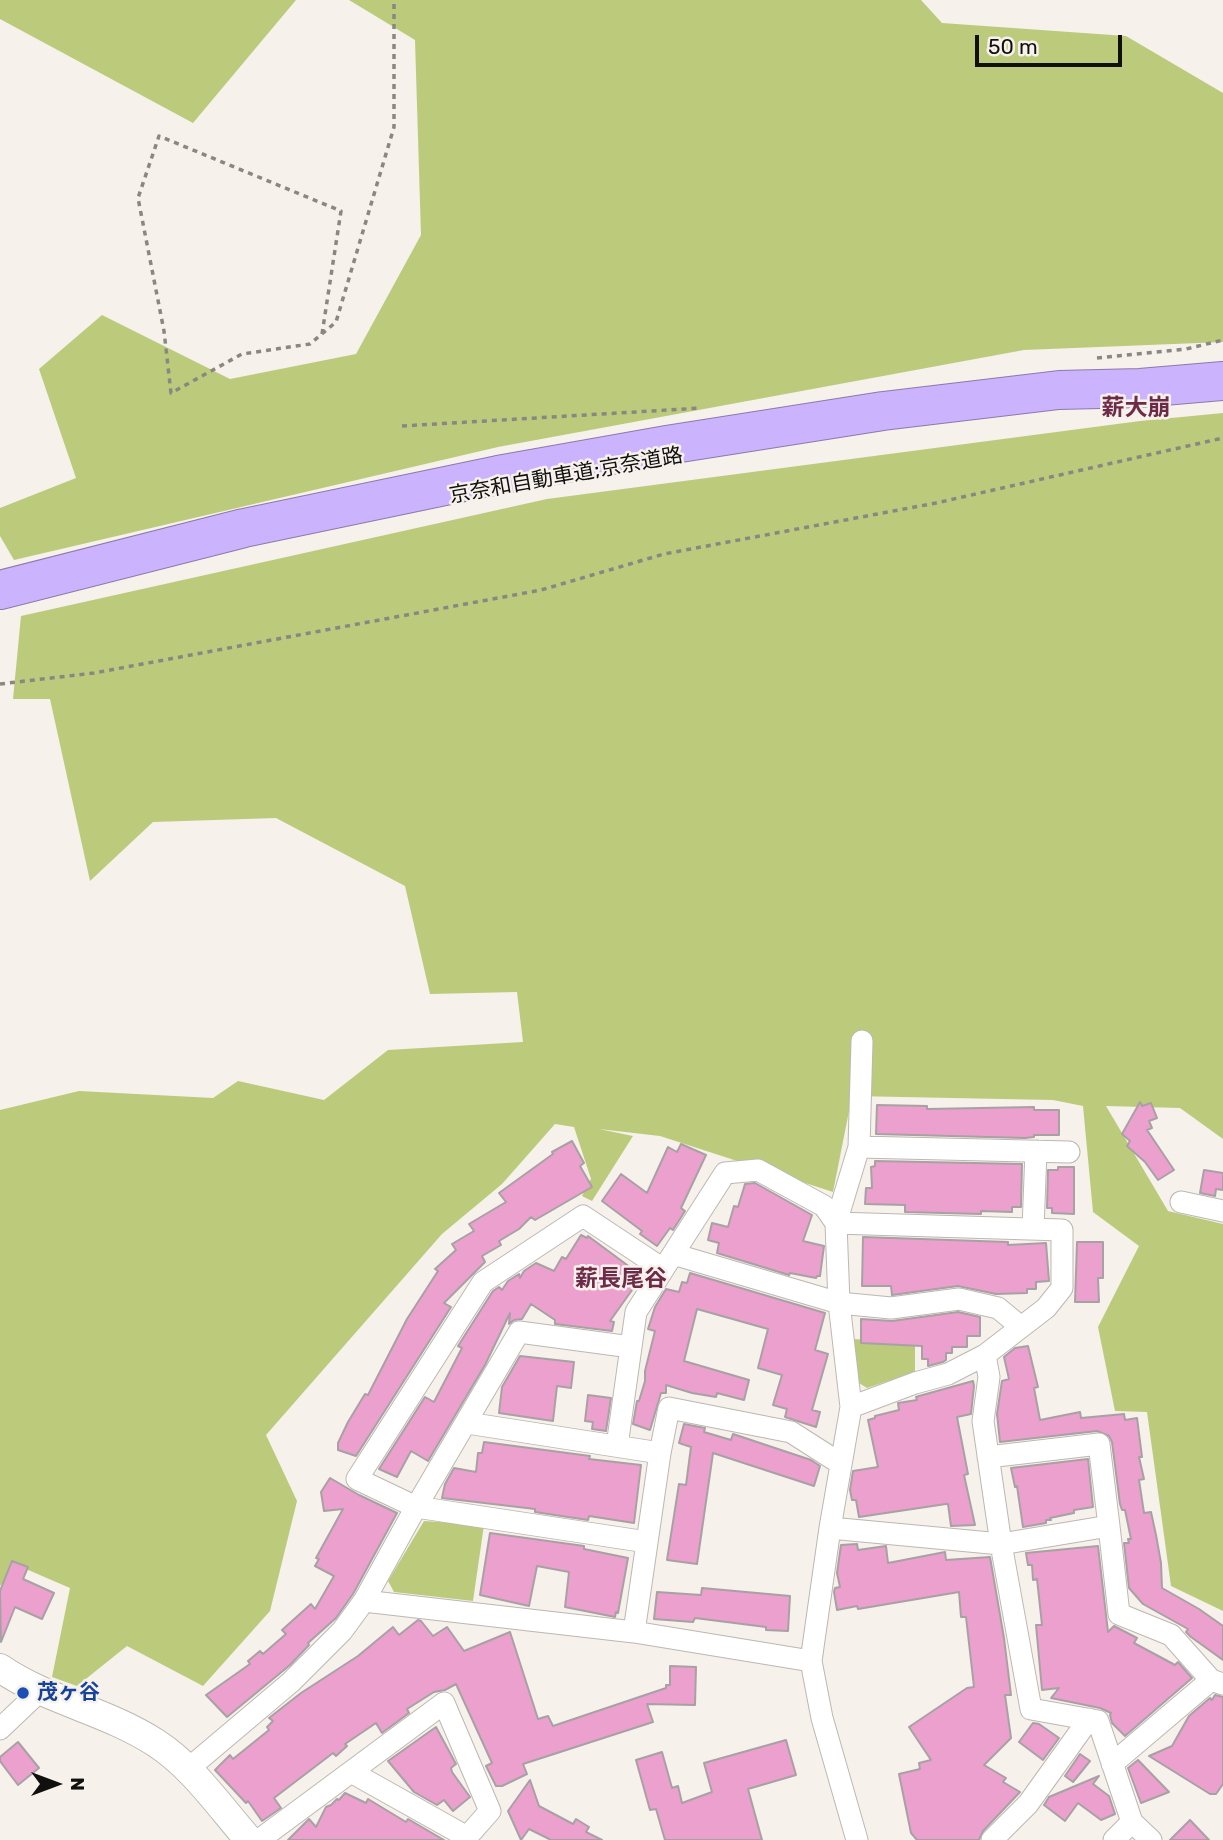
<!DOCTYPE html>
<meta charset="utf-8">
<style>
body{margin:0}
#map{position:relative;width:1223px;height:1840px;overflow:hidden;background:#f6f1eb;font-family:Rubik,sans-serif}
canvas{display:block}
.north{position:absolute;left:21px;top:1749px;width:70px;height:70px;-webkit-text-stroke:5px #f6f1eb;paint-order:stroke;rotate:90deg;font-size:19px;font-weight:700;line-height:28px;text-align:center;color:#11100e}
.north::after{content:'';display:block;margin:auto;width:24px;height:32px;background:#11100e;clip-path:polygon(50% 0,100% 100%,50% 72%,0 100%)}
.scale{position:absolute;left:975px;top:35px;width:147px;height:32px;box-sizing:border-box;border:4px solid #11100e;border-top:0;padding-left:9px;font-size:21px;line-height:24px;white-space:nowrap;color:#11100e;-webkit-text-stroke:5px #f6f1eb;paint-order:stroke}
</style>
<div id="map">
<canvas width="1223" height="1840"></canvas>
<div class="north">N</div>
<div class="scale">50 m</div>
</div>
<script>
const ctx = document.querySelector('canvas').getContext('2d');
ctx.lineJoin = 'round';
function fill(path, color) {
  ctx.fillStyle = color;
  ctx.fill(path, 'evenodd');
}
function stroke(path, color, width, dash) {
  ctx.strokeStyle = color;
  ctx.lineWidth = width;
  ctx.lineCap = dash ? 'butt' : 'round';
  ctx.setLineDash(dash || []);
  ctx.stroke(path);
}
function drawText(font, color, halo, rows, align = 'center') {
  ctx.font = font + ' Rubik,"Noto Sans JP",sans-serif';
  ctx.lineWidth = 5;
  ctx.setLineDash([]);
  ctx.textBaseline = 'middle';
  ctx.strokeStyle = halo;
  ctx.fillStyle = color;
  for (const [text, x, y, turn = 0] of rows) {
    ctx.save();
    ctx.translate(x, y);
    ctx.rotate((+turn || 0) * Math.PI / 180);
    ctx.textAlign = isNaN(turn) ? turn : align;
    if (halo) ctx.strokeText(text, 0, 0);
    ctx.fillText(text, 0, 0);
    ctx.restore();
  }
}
fill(new Path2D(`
 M0,0H296L193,123L0,19Z
 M349,0H921L942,23L1126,36L1223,93V342L1024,350L498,447L14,560L0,536V508L76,478L39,369L102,315L230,379L356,354L421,235L415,40Z
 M1223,413V1139L1180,1108L1106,1106L1168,1211L1223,1224V1611L1171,1586L1147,1412L1115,1411L1098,1327L1139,1246L1093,1212L1083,1106L1053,1100L852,1096L833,1192L660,1136L599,1129L633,1136L592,1201L582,1196L591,1179L574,1127L555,1124L502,1184L442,1234L266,1435L297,1501L270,1611L203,1686L127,1646L77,1686L52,1677L70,1588L19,1566L0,1586V1110L79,1091L213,1098L238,1081L324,1100L388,1050L523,1042L517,992L430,994L405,886L276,818L153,822L90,881L50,699H13L21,616L547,499L1140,421Z
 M853,1339L915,1343V1372L867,1388L854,1380Z
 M424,1521L484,1525L473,1601L394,1592L388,1581Z`), '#bbcb7b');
const building = new Path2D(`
 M1140,1102L1142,1106L1151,1103L1157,1118L1149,1121L1152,1128L1147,1130L1174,1170L1158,1180L1145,1162L1127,1146L1130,1141L1122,1134Z
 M877,1105L927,1106V1109L1034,1107V1110H1059V1135H1034V1137L1025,1138L876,1134Z
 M572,1141L584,1163L580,1166L592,1187L535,1220L531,1217L519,1229L499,1241L501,1245L482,1256L485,1262L444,1303L451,1307L356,1456L338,1450V1443L348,1422L365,1394L368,1395L407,1319L438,1271L435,1269L456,1250L452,1244L474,1231L469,1224L506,1202L499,1193L553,1154L552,1152Z
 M681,1144L706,1155L681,1208L685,1211L673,1230L670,1228L657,1246L640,1234L642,1231L602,1201L621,1174L647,1193L668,1147L677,1152Z
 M875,1161L1022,1164L1021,1207H1012V1212L981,1211V1214L905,1212V1205L865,1204L866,1188H872L871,1167L875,1166Z
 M1058,1167H1074V1214L1052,1213V1208H1047L1048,1170H1058Z
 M1204,1170L1223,1173V1190L1216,1189L1215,1196L1200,1193Z
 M755,1183L812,1215L803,1241L824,1246L820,1276H817L816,1278L790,1273L789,1275L717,1253L719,1243L708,1240L712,1223L728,1227L734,1206L738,1207L745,1184Z
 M581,1235L587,1238L588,1236L642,1276L610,1321L614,1322L612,1331L555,1324V1320L531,1304L522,1319L514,1320L509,1324L510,1313L485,1365L428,1461L411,1451L397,1477L379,1469L425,1397L434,1402L462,1348L458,1346L493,1291L499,1287L502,1290L508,1281L519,1274L520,1278L524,1271L536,1263L554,1271L562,1257L566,1259Z
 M863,1237L1008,1242V1245L1046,1243L1049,1281L1036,1282V1289H1027V1293L996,1294L958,1286L892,1295L891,1286H862Z
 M1077,1242H1103V1278H1098L1099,1302H1075Z
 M690,1273L825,1313L815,1350L828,1354L812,1410L820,1412L816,1427L785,1417L787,1409L773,1405L782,1375L758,1368L768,1329L697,1309L684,1361L749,1380L744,1400L717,1393L716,1397L692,1393L666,1385V1393H661L650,1430L633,1424L637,1401H639L645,1381V1371L655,1331L648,1329L655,1307L666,1289L679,1292L682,1282L687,1283Z
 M958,1312L980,1317V1336H967V1347H952V1353H946V1360L943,1362L928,1366V1359H922V1346L861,1343V1319L892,1321Z
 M1028,1346L1038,1387L1034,1388L1040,1420L1080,1412L1081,1418L1124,1414L1125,1420L1137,1418L1142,1457H1139L1144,1479L1139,1480L1144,1513L1151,1512L1156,1535L1161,1563L1162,1588L1199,1609L1223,1626V1660L1191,1637L1186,1632L1188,1629L1143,1604L1129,1588L1124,1543H1129L1128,1539H1131L1125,1510H1122L1120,1504L1112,1442L1109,1436L1097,1431L1000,1442L997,1414L1002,1381L1009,1379L1004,1357L1015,1348Z
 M520,1356L574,1362L571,1388L557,1386L553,1421L499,1413L502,1387Z
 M973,1381L974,1386L971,1414L957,1417L968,1474L964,1475L975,1525L951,1526L948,1504H946L859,1517L856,1500H852L850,1490L853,1471L878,1467L868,1420L875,1418V1416L899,1410L898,1403L917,1400L916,1397L919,1396Z
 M588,1395L611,1398L606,1431L592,1429L593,1422L585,1421Z
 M684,1424L705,1428L704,1432L731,1440L733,1434L811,1460L820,1466L814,1486L713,1453L697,1564L667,1560L679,1484L686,1485L691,1447L679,1443Z
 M484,1442L590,1456L589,1459L641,1465L634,1523L589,1516L588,1520L535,1512V1509L442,1498L445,1484L454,1468L476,1472L478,1453H482Z
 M1088,1459L1093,1507L1074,1510V1513L1050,1518L1051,1520H1046V1523L1023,1527L1017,1486L1015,1487L1011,1468Z
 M330,1478L359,1495L397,1513L353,1594L336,1618L308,1643L309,1645L290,1665L227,1717L206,1695L250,1664L248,1661L260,1651L263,1654L286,1634L282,1630L311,1604L315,1609L334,1576L315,1566L319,1559L316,1558L343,1509L324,1511L321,1492Z
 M490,1533L584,1546V1549L628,1558L618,1613L616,1612L615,1617L565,1607L569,1572L537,1566L529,1606L480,1595Z
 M857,1544L858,1550L886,1546L888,1563L945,1552L946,1560L990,1557L1004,1638L1011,1695H1005L1011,1738L984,1765L1006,1778L1003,1782L1020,1792L983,1831L979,1840H917L911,1833L899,1774L920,1769L919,1763L931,1760L909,1727L967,1688L974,1687L966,1617H961L959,1592L858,1609L857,1606L837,1610L834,1592L835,1588L840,1587L837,1573L841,1545Z
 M1098,1546L1108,1632L1114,1626L1137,1638L1134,1643L1175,1665L1178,1662L1192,1678L1125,1736L1112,1723L1110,1715L1111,1713L1100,1708L1051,1698L1059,1688L1042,1690L1036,1625H1042L1037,1579L1033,1580L1032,1565H1028L1026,1553Z
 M12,1561L28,1567L23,1579L54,1593L42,1619L15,1607L1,1642L0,1591Z
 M702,1588L790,1596L788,1631L766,1630V1627L695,1618L693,1622L654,1619L657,1592L701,1595Z
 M418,1620L421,1621L433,1636L447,1627L464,1651L510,1632L538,1719L548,1716L553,1726L666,1688V1685H670V1666L696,1667L695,1705L647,1704L653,1722L523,1764L527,1774L502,1786H496L486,1766L492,1763L456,1684L445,1690L434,1692L407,1709L409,1713L382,1733L376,1723L345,1744L347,1746L336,1756L333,1753L274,1798L281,1808L262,1821L248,1801L246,1803L215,1770L230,1755L233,1759L269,1730L267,1727L273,1721L269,1718L301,1693L358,1656L393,1627L399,1635Z
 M1215,1695L1223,1697V1784L1216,1794H1210L1149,1756L1172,1746L1189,1716L1210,1698L1212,1700Z
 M1033,1723L1039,1724L1059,1738L1043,1760L1019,1742Z
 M436,1727L456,1764L451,1768L452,1772L470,1797L453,1811L444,1800L437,1805L414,1792L388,1761Z
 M786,1740L796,1775L748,1789L762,1840H665L656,1809L650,1810L636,1760L662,1752L672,1788L678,1786L682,1803L712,1792L704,1763Z
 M18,1742L39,1768L18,1785L0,1761V1757Z
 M1080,1754L1090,1761L1073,1782L1065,1776Z
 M1138,1760L1169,1792L1141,1803L1128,1768Z
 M1099,1776L1093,1784L1109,1796L1115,1814L1101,1820L1078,1803L1065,1821L1044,1805L1049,1797Z
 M530,1780L539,1806L573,1824L576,1819L589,1827L586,1832L602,1840H551L529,1829L521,1840L508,1811Z
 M345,1793L366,1803L368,1799L406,1822L408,1819L444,1840H288L309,1819L316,1827L326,1807L331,1805L337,1799L339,1800Z
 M1190,1820L1209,1840H1170Z`);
fill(building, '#eca0cd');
stroke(building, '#a8a1a4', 2);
const minor = new Path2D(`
 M859,1147L1069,1152
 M1181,1202L1223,1211
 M1033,1229L1036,1151
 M673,1254L725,1173L758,1170L824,1206L836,1223L1062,1230V1288L1046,1308L985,1355L948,1374L915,1383L851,1407
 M985,1355L989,1377L983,1421L1001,1544L1031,1709L1098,1721L1132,1822L1151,1840
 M467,1423L660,1453L634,1632
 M617,1446L631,1347
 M660,1453L669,1408L791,1432L841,1464
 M988,1457L1099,1444L1109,1526
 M830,1528L1001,1544L1109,1526L1119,1614L1171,1635L1211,1680L1223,1684
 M647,1542L416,1507L357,1479L483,1282L583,1216L663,1269
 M364,1601L634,1632L811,1661
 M0,1729L40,1691
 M1112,1764L1211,1680
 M188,1769L291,1682L342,1631L364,1601L416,1507L519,1332L631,1347L636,1312L673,1254L839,1303L891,1308L959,1299L998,1308L1021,1327
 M259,1840L444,1703L490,1811L467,1837L351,1772
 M857,1840L822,1718L811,1661L830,1528L851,1407L839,1303L836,1223L859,1147L862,1041
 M992,1840L1028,1804L1089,1719
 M1114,1840L1132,1822`);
const tertiary = new Path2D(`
 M0,1668C48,1701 107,1711 156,1743C193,1767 220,1807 249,1840`);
const motorway = new Path2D(`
 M0,590L244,528L498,475L667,445L883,411L1059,390L1140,388L1223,381`);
stroke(minor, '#bcb8b2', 23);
stroke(tertiary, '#bcb8b2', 30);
stroke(motorway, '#8b7aaa', 40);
stroke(new Path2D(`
 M322,334L341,211L159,136L138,198L164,331L171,393L242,354L310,344L336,322L394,127V0
 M1097,358L1186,349L1223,340
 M402,426L701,408
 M0,684L94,673L541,590L664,554L936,503L1223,438`), '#8a8783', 3.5, [5, 5]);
stroke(minor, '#fff', 21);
stroke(tertiary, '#fff', 28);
stroke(motorway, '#ccb3fe', 38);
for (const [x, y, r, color] of [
 [23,1693,7,"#1a4fb4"]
]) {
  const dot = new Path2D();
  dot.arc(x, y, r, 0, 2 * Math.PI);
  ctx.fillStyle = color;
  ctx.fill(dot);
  stroke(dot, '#f6f1eb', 2.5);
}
drawText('21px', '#11100e', '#f6f1eb', [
 ["京奈和自動車道;京奈道路",566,476,-10]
]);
drawText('bold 21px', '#164399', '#f6f1eb', [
 ["茂ヶ谷",37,1693]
], 'left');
drawText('bold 23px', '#6d2b49', '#f6f1eb', [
 ["薪大崩",1136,408],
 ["薪長尾谷",621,1279]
]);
</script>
